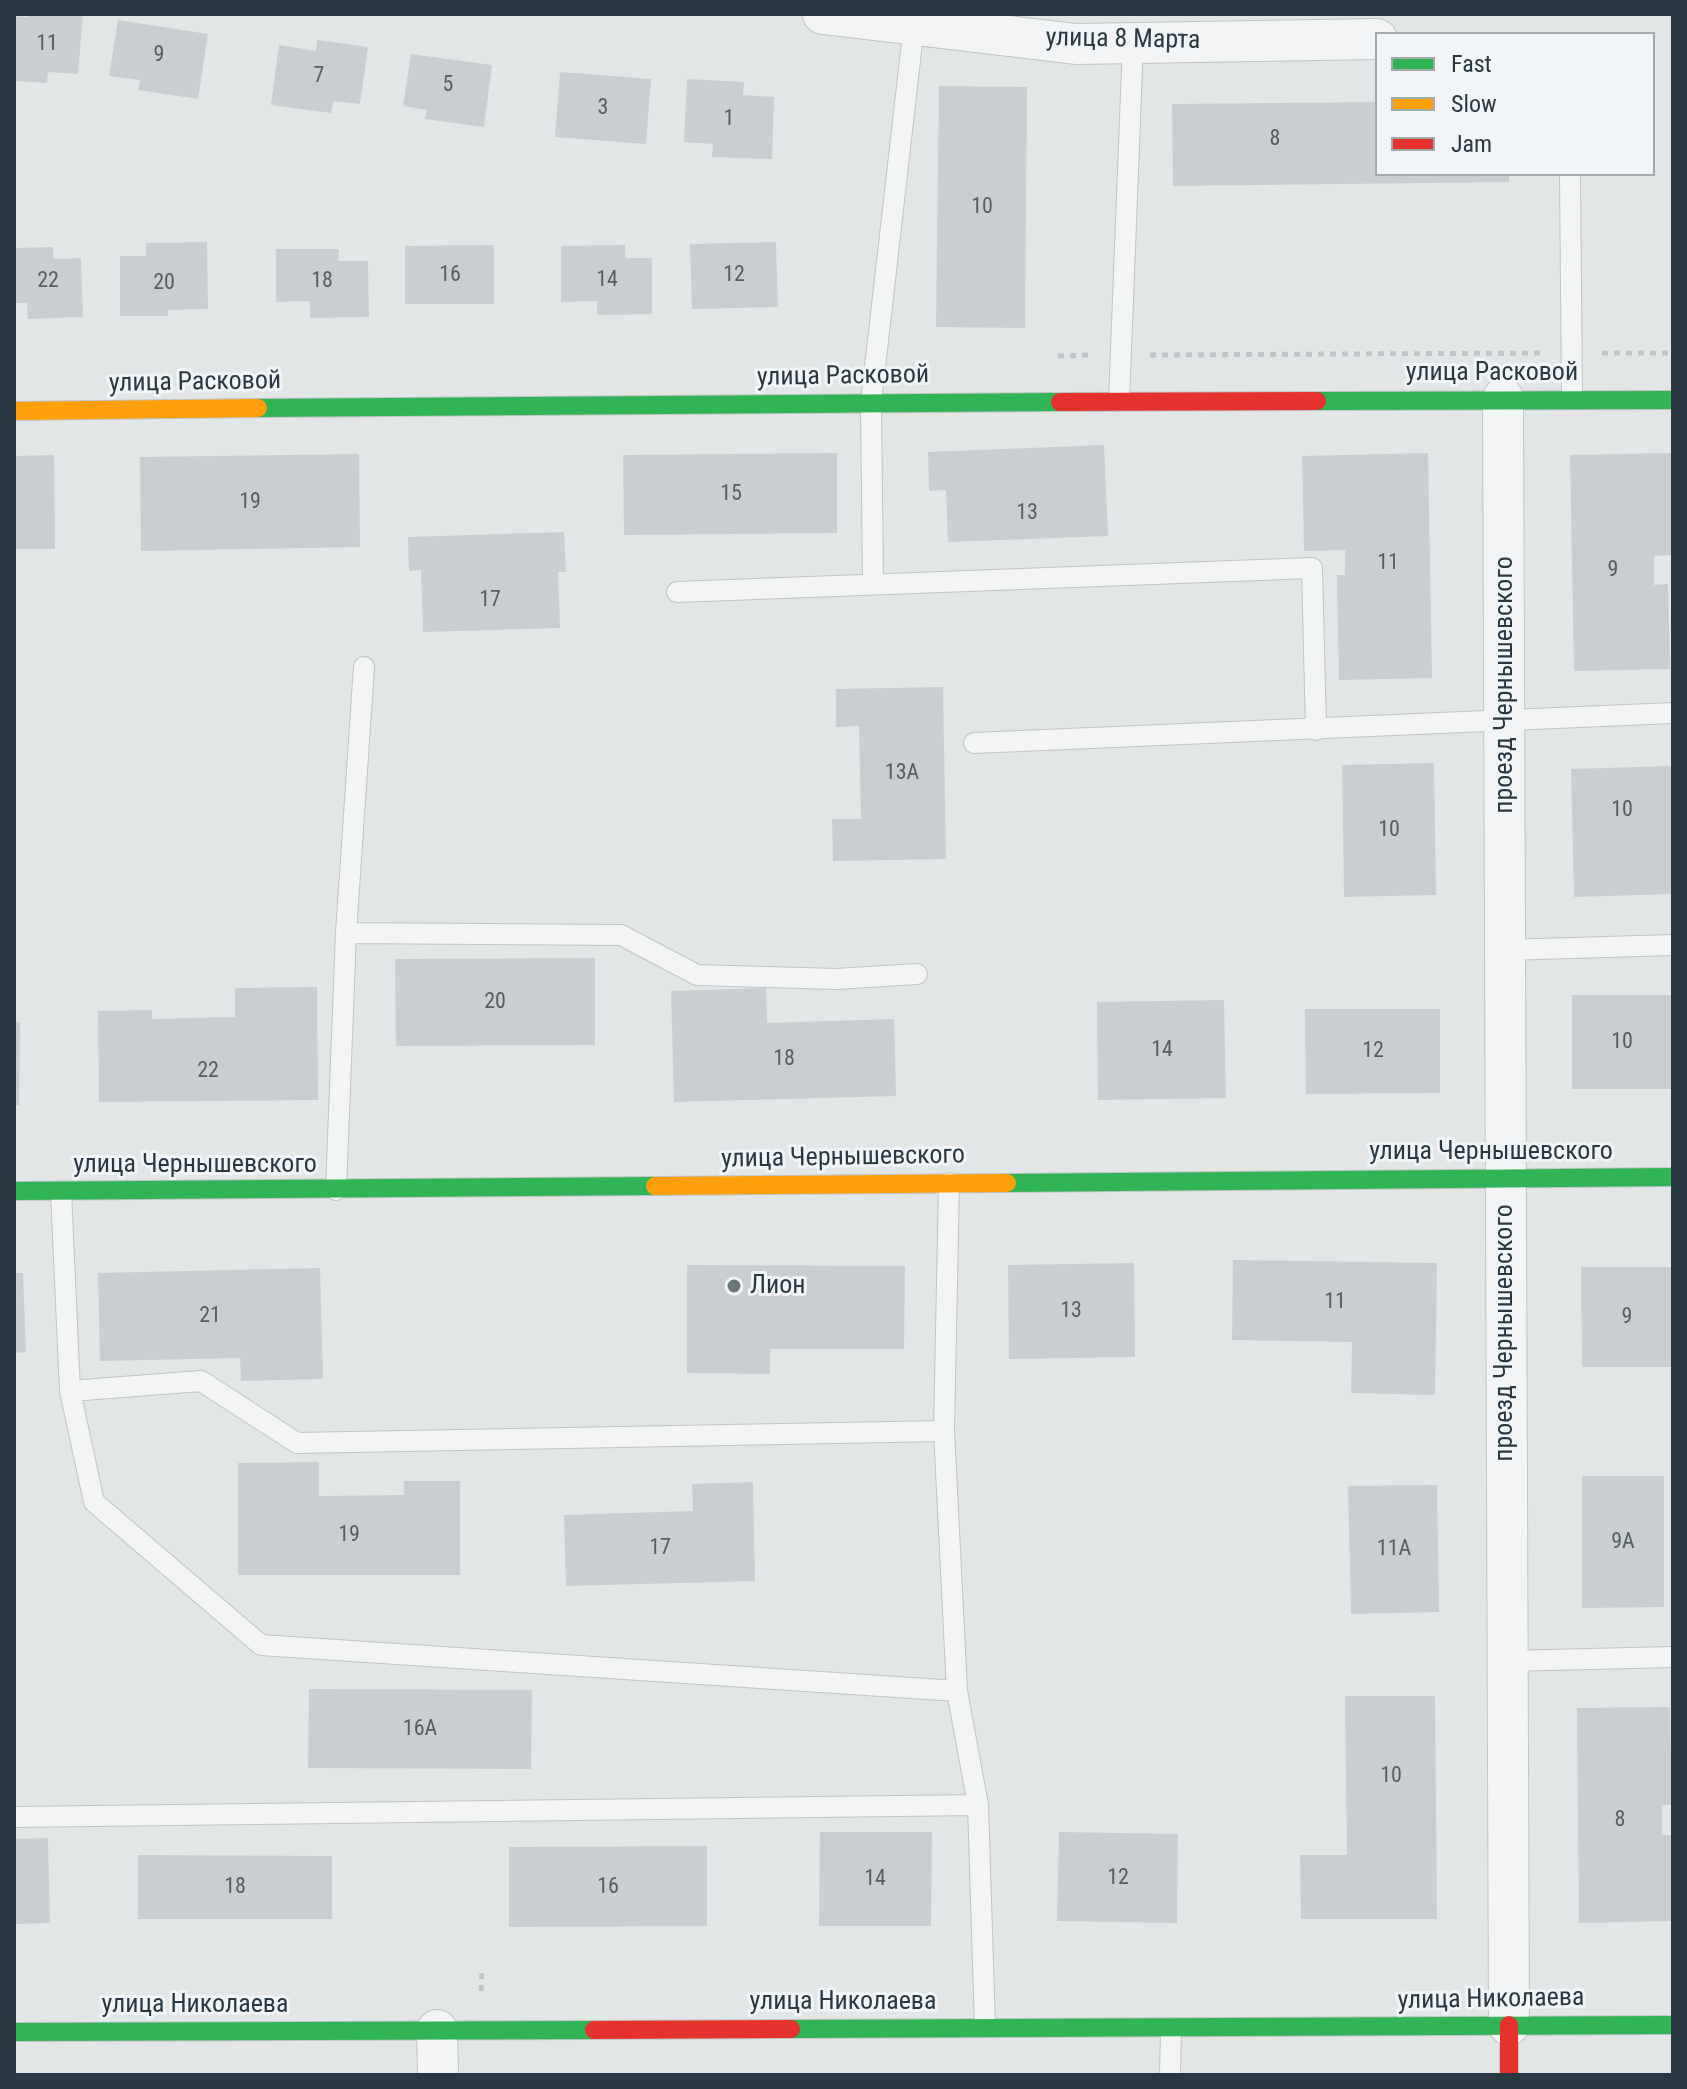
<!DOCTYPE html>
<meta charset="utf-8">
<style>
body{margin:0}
#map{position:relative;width:1687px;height:2089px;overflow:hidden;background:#e3e6e7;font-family:"Roboto Condensed",sans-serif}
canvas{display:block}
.frame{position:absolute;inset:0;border:16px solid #2a3941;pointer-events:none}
.legend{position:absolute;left:1375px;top:32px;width:280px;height:144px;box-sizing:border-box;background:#f1f5f7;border:2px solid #a1aaae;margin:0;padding:10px 14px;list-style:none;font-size:24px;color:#2a3941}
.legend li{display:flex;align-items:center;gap:16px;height:40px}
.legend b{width:40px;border:2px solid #a1aaae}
</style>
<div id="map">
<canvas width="1687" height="2089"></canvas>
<div class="frame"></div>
<ul class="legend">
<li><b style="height:10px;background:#30b455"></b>Fast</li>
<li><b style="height:10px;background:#ff9f0a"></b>Slow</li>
<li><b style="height:10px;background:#e5322d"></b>Jam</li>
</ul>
</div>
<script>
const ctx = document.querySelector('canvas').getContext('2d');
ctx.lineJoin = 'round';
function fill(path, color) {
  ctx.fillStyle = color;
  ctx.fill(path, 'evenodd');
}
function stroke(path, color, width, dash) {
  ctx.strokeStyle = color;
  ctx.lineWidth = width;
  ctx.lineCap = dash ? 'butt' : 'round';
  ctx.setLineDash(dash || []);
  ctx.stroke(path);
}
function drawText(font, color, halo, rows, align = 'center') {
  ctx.font = font + ' "Roboto Condensed",sans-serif';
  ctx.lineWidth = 6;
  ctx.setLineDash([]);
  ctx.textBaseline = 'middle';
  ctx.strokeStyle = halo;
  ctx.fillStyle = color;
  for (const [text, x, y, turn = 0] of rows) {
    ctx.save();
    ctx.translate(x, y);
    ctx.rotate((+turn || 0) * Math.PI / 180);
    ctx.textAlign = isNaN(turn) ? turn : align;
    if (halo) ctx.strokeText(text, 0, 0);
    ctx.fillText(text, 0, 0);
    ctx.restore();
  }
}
fill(new Path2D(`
 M27,14H83L78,74L48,72L47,83L14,81V16L27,17Z
 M118,20L208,34L198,99L138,90L140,80L109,76Z
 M317,40L368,47L360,104L333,101L331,113L271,105L279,45L316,51Z
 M411,54L492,65L484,127L425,119L427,110L403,106Z
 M560,72L651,79L646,144L555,137Z
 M687,79L744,82L743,95L774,97L772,159L712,157L713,144L684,142Z
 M939,86L1027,87L1025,328L936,327Z
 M1377,102V174H1509V182L1173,186L1172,104Z
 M207,242L208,309L168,310V316H120V256H146V243Z
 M776,242L778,307L692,309L690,244Z
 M494,245V304H405V246Z
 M625,245V258H652V314L597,315V301L561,302V246Z
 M53,247L54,259L81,258L83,317L28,319L27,303H14V248Z
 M276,249H339L338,261H368L369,317L310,318V301L276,302Z
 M1104,445L1108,536L948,542L946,490L929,491L928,452Z
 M837,453V533L624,535L623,455Z
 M1428,453L1432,678L1339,680L1337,575H1345V550L1304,551L1302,456Z
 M1673,453V555L1654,556V585L1668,584L1670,669L1574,671L1570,455Z
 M359,454L360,547L141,551L140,457Z
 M54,455L55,549H14V456Z
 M564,532L566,572H558L560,628L423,632L421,570L409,571L408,537Z
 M943,687L946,859L833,861L832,819H861L859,726L836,727V689Z
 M1434,763L1436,895L1344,897L1342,765Z
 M1671,766L1673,894L1574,897L1571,769Z
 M595,958V1045L396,1046L395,959Z
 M317,987L318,1100L99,1102L98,1011L152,1010V1019L235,1017V988Z
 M766,988L767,1023L894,1019L896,1096L674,1102L671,991Z
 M1572,995H1673V1089H1572Z
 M1224,1000L1226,1098L1098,1100L1097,1002Z
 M1305,1009H1440V1093L1306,1094Z
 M14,1022H20L19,1105H14Z
 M1233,1260L1437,1263L1435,1395L1351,1393L1352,1342L1232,1340Z
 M1134,1263L1135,1357L1009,1359L1008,1265Z
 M687,1265L905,1266L904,1349H770V1374L687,1373Z
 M1581,1267H1673V1367H1582Z
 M320,1268L323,1379L241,1381L240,1358L100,1361L98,1273Z
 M14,1273H23L26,1352L14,1353Z
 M319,1462V1496L404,1495V1481H460V1575H238V1463Z
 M1582,1476H1664V1607L1582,1608Z
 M753,1482L755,1581L566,1586L564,1515L693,1511L692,1484Z
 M1437,1485L1439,1612L1351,1614L1348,1486Z
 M309,1689L532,1690L531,1769L308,1768Z
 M1345,1696H1435L1437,1919H1301L1300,1855H1347Z
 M1670,1707L1672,1805H1662V1835H1673V1921L1579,1923L1577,1708Z
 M820,1832H932L931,1926H819Z
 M1059,1832L1178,1834L1177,1923L1057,1921Z
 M48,1838L50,1923L14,1924V1839Z
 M707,1846V1926L509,1927V1847Z
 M138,1855L332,1856V1919H138Z`), '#cbced0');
const lane = new Path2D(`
 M1570,174L1572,399
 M1119,401L1133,43
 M873,584L871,402L914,25
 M677,592L1312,568L1316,730
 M974,743L1673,713
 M346,933L364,667
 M1505,950L1673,945
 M949,1183L944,1431L957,1691L978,1805L985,2027
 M336,1190L346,933L621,935L697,975L836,979L917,974
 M61,1192L70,1391L201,1381L297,1443L944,1431
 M70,1391L94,1502L261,1645L957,1691
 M1507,1661L1673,1657
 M14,1817L978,1805
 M1170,2075L1171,2028`);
const street = new Path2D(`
 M823,14L1076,44L1377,39
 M1503,398L1509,2025
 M437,2030L438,2075`);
const fast = new Path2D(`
 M1317,401L1673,400
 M258,408L1060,402
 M1007,1183L1673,1177
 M14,1191L655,1186
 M791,2029L1673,2025
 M14,2032L594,2030`);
const slow = new Path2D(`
 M14,411L258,408
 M655,1186L1007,1183`);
const jam = new Path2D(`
 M1060,402L1317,401
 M1509,2025V2075
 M594,2030L791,2029`);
stroke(lane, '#c1c4c5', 22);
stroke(street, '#c1c4c5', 42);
stroke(fast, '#c1c4c5', 20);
stroke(slow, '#c1c4c5', 20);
stroke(jam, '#c1c4c5', 20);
stroke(new Path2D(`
 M1602,353H1673
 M1150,355L1544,353
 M1058,356L1092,355
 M481,1991L482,1972`), '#c1c5c7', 5, [6, 6]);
stroke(lane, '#f2f4f5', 20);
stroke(street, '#f2f4f5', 40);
stroke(fast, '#30b455', 18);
stroke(slow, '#ff9f0a', 18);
stroke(jam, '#e5322d', 18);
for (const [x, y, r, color] of [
 [734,1286,8,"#6b767b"]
]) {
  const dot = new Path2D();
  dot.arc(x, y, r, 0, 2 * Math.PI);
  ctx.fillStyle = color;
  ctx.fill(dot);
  stroke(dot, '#f1f5f7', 3);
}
drawText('22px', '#535f66', null, [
 ["11",47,44],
 ["9",159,55],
 ["7",319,76],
 ["5",448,85],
 ["3",603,108],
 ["1",729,119],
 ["8",1275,139],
 ["10",982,207],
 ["16",450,275],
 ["12",734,275],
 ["14",607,280],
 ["22",48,281],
 ["18",322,281],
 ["20",164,283],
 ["15",731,494],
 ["19",250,502],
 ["13",1027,513],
 ["11",1388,563],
 ["9",1613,570],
 ["17",490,600],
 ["13А",902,773],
 ["10",1622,810],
 ["10",1389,830],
 ["20",495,1002],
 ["10",1622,1042],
 ["14",1162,1050],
 ["12",1373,1051],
 ["18",784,1059],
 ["22",208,1071],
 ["11",1335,1302],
 ["13",1071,1311],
 ["21",210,1316],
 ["9",1627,1317],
 ["19",349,1535],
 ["9А",1623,1542],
 ["17",660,1548],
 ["11А",1394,1549],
 ["16А",420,1729],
 ["10",1391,1776],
 ["8",1620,1820],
 ["12",1118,1878],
 ["14",875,1879],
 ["18",235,1887],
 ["16",608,1887]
]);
drawText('26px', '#2a3941', '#f1f5f7', [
 ["улица 8 Марта",1123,40,1],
 ["улица Расковой",1492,373],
 ["улица Расковой",843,377,-1],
 ["улица Расковой",195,383,-1],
 ["проезд Чернышевского",1505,685,-90],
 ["улица Чернышевского",1491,1152],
 ["улица Чернышевского",843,1158,-1],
 ["улица Чернышевского",195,1165],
 ["проезд Чернышевского",1505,1333,-90],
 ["улица Николаева",1491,2000,-1],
 ["улица Николаева",843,2002],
 ["улица Николаева",195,2005]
]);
drawText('26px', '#2a3941', '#f1f5f7', [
 ["Лион",750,1286]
], 'left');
</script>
